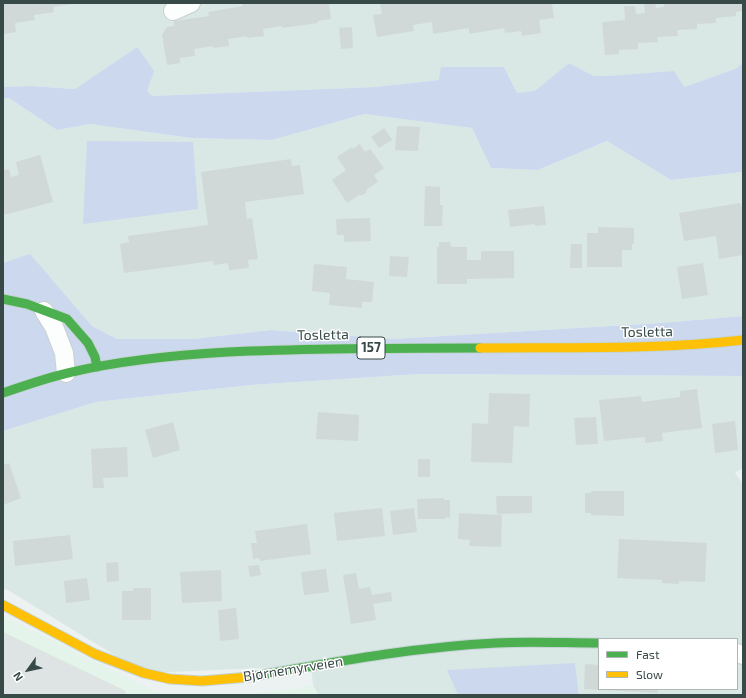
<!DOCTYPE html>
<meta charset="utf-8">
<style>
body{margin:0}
#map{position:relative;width:746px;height:698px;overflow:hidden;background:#ecf2f2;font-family:"Exo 2",sans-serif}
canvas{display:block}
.frame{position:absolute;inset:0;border:4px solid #374a47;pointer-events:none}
.legend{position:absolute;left:598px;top:638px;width:140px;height:52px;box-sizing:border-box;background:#fff;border:1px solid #afb7b5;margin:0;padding:5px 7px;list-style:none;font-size:12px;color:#374a47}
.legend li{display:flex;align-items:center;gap:8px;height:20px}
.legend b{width:20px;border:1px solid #afb7b5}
.north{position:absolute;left:8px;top:650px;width:40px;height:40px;-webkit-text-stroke:3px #fff;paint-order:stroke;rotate:237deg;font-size:11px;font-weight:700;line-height:16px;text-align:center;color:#374a47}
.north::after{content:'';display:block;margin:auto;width:14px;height:18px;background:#374a47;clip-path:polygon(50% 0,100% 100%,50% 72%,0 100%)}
</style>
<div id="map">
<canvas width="746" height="698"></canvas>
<div class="frame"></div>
<ul class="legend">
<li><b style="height:5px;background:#4caf50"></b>Fast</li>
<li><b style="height:5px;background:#ffc107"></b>Slow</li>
</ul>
<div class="north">N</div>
</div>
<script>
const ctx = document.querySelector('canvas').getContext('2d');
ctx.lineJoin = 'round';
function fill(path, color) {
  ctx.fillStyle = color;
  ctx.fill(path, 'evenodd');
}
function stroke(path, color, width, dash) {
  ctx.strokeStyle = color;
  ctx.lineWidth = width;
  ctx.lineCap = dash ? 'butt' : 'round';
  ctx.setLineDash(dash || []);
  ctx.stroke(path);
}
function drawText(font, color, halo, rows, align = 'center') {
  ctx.font = font + ' "Exo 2",sans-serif';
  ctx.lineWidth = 3;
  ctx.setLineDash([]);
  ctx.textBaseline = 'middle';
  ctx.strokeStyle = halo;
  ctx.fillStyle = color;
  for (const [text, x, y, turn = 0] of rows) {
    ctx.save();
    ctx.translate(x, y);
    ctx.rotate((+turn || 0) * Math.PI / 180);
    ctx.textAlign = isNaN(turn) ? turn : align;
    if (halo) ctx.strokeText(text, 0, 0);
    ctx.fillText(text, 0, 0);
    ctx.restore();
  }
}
fill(new Path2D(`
 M3,3H743V63L735,69L684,87L610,76H594L569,63L535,92L517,93L504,67H442L440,80L375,87L151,96L147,91L137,47L75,89L31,86L3,87Z
 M9,98L57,130L90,124L191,138L272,140L363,114L472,128L491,168L538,170L607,141L671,180L743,172V316L661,323L393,339L271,330L193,339H117L92,326L30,255L3,263V99Z
 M419,374L743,376V468L735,473L743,484V695H579L575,664L448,670L458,695H318L313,685L311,666L144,673L6,589L3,590V431L96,402L251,385ZM599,639H737V689H599Z`), '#d9e7e5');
fill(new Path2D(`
 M3,616L162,695H3Z
 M313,685L318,695H237L278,691Z`), '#e4f4eb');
fill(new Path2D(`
 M137,47L154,71L147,91L152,96L375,87L439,80L441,67H504L517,93L535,91L569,63L594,76H610L674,71L684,87L735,69L743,63V172L671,180L607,141L538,170L491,168L472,128L364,114L272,140L191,138L90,124L57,130L9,98L3,99V87L31,86L75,89Z
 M87,141L193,142L198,209L83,224Z
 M30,254L92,326L117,339H193L271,330L393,339L661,323L743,316V376L419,374L251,385L96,402L3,431V263Z
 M575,663L579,695H458L447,670Z`), '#ccd8ee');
fill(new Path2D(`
 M3,632L126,691L125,695H3Z`), '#dde4e3');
fill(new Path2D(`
 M3,3H72V4L53,7L54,12L34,15L35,20L15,23L16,32L3,34Z
 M242,3H329L331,19L318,21V23L282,28V26L263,29L264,36L247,38V36L228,39L229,46L213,48V46L194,49L195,56L180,58V63L167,65L162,35L167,27L174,26V21L209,16L208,12L243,6Z
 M380,3H552L554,18L539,20L541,33L522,36L521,31L505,33L504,28L469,34V28L433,34L432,22L413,25L414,31L377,37L373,15L382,14Z
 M644,3H655L656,8L664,7V3H743V11L736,12V16L716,18V23L697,24V29L677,30L678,36L657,37L658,42L638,43V49L619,50V54L605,55L602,22L625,20L624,6H635L636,14L645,13Z
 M352,27L353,48L341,49L339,28Z
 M397,126L420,127L418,151L395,150Z
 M384,128L392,140L379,148L371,137Z
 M360,144L365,152L370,149L384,168L374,175L378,182L367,189L366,193L362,195H359L347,203L332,180L346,170L337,157L352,147L353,149Z
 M40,155L53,202L3,215V170L9,169L11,177L19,175L16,162Z
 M291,159L292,166L300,165L304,194L245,202L247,219L252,218L258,259L248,260L249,268L229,270L228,263L214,265L213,261L124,273L120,244L129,242L128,236L208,225L201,172Z
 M425,186L440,187V205H443L442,226H424Z
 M740,203L743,209V255L719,259L716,236L684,241L679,213Z
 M544,206L546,225L535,226V224L510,227L508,210Z
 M370,218L371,241L344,242V235H337L336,219Z
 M598,227L634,228V244H632V250H622V267H587V233H598Z
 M439,242H450L451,247H467V260H481V251H514V278L467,279V284H437V247H439Z
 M571,244H582V268H570Z
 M390,256L409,257L407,277L389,276Z
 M703,263L708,295L682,299L677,267Z
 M314,264L347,267L346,279L374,282L372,302H362V308L329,305L330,293L312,291Z
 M697,389L702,428L662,433L663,441L645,443V437L604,441L599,400L641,396L642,402L680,397V391Z
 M489,393L530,394L529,427L514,426L512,463L471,462L472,423L488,424Z
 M318,412L359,415L358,441L316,439Z
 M596,417L598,444L576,445L574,418Z
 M735,421L738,450L715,453L712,424Z
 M173,422L180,450L153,458L145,430Z
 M127,447L128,477L103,478L104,488H93L91,449Z
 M418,459H430V477H418Z
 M9,463L21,498L3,505V465Z
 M591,491H624V516L591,515V513H585V493H591Z
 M496,496H532V513L497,514Z
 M444,498V500H450V518L445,517V519H418L417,499Z
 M382,508L385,536L337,541L334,513Z
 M414,508L417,532L393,535L390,511Z
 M459,513L502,515L501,547L469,546L470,540L458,539Z
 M307,524L311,554L260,561L259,558L253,559L251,543H257L255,531Z
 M70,535L73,559L15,566L13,541Z
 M619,539L707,543L705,582L679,581V584L662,583V580L617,578Z
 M118,562L119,581L107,582L106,563Z
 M259,565L261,575L250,577L248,566Z
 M326,569L329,592L304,595L301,572Z
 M221,570L222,601L182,603L180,572Z
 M356,573L359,589L370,587L372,595L391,592L392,601L373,604L376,620L351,624L343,575Z
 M87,578L90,600L66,603L64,581Z
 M133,588H151V620H122V591H133Z
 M236,608L239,639L220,641L218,610Z
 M585,664L599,665V690L584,689Z
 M603,689H658V693L603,690Z`), '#d1d9d8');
const street = new Path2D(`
 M173,11L191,3
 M44,311L54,327L64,353L66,373
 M737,653L743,655`);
const fast = new Path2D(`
 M3,299L27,304L67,319L88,343L95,357L97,367
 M3,393C26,385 49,377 72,372C123,360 176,355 228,352C312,348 396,348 480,348
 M249,677C330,663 413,647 496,643C530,641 565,643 599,643`);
const slow = new Path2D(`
 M480,348C567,347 656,350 743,340
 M3,605L95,654L144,673L170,679L202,681L249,677`);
stroke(street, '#c9d0d0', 20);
stroke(fast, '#c4d3d3', 11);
stroke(slow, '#c4d3d3', 11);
stroke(street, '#fcfdfd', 18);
stroke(fast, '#4caf50', 9);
stroke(slow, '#ffc107', 9);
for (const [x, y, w] of [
 [371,348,28]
]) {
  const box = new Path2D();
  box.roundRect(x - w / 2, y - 11, w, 22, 3);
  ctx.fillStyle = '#fff';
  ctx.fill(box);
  stroke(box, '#374a47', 1);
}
drawText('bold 13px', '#374a47', null, [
 ["157",371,348]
]);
drawText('14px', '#374a47', '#fff', [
 ["Tosletta",647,332,-1],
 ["Tosletta",323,335,-1],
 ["Bjørnemyrveien",293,669,-9]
]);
</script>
